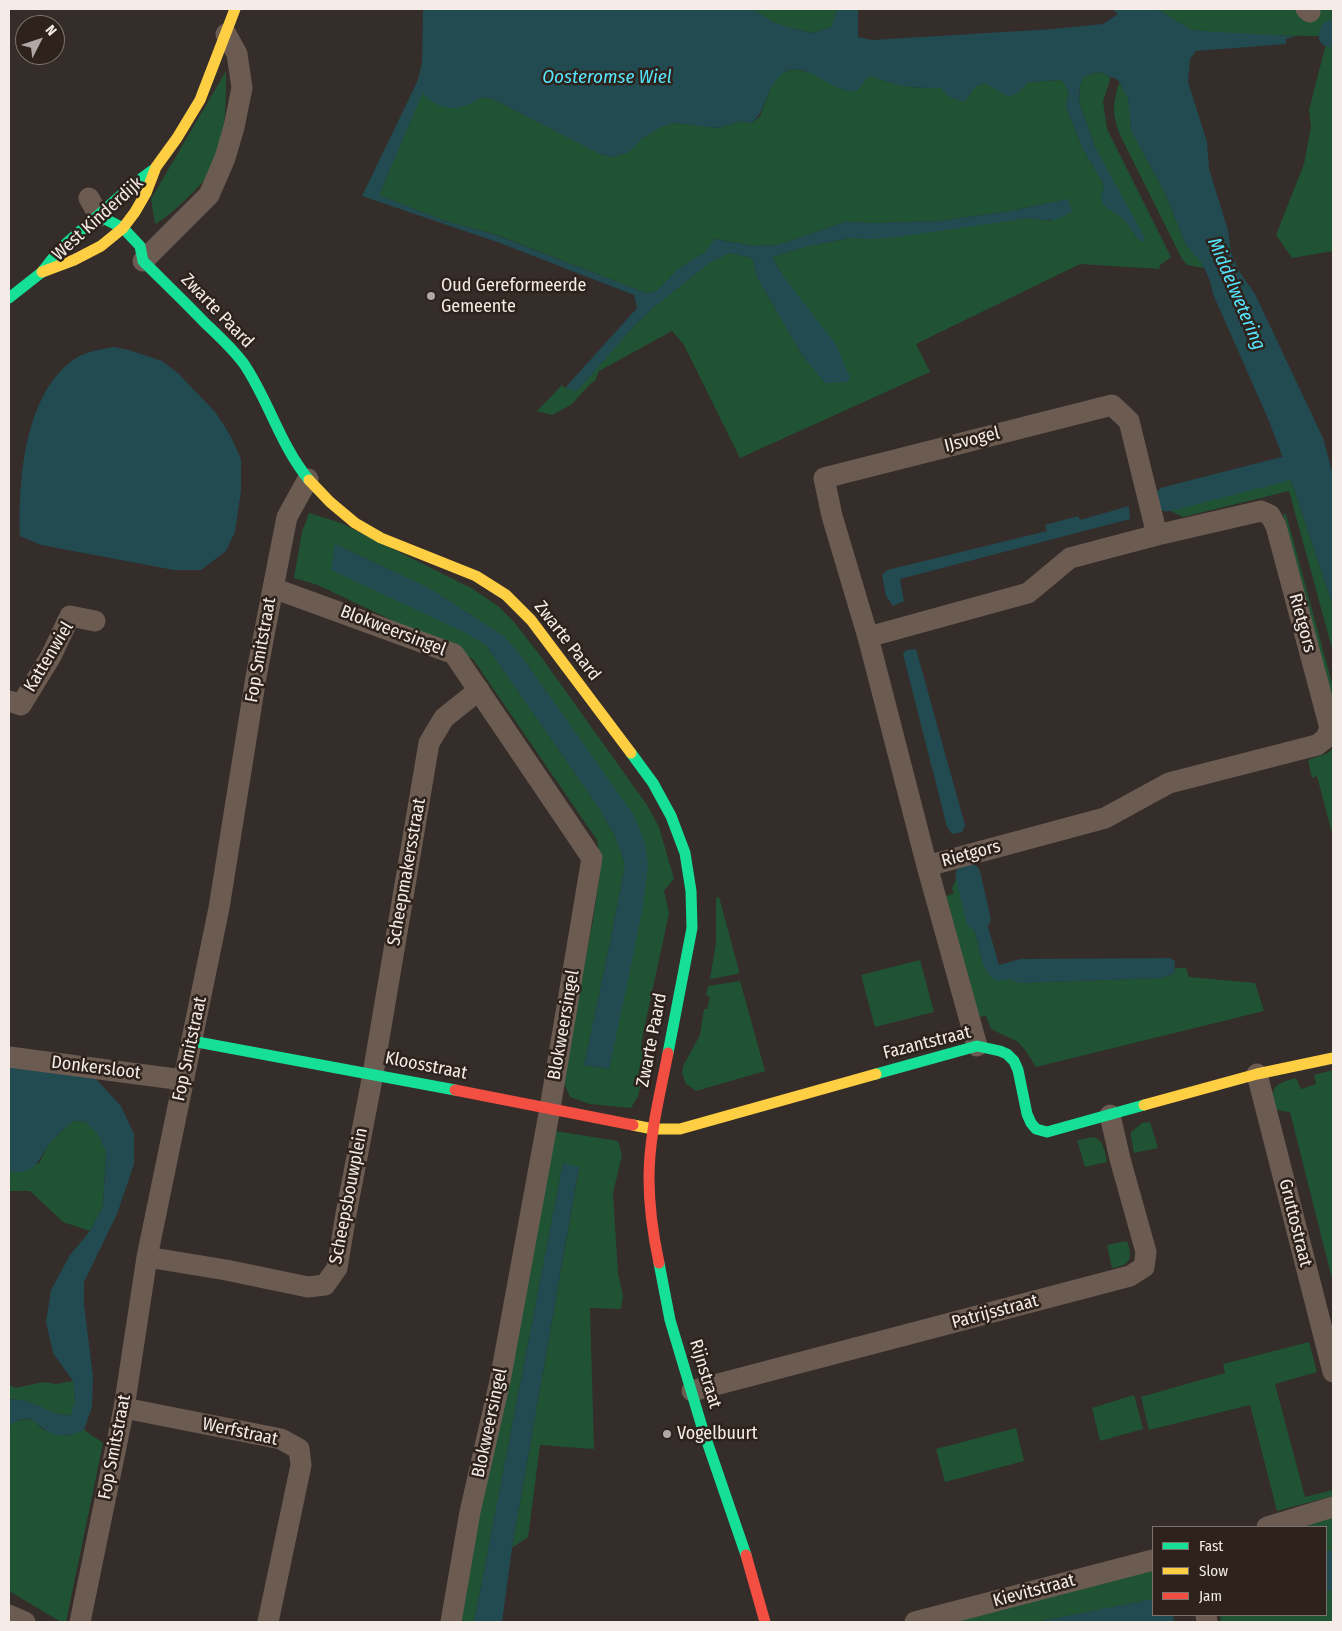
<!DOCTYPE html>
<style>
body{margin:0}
#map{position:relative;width:1342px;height:1631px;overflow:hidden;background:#352d2a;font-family:"Fira Sans Condensed",sans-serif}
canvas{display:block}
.frame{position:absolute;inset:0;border:10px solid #f4ebe7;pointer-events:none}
.legend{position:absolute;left:1152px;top:1526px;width:175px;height:90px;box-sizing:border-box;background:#2e221c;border:1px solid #7d726d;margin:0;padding:6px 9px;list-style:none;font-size:15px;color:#f4ebe7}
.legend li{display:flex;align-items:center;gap:10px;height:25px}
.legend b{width:25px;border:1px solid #7d726d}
.north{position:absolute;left:15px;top:15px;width:50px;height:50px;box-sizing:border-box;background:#2e221c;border:1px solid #7d726d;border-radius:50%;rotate:49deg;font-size:14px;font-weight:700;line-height:20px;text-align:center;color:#f4ebe7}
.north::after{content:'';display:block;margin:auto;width:18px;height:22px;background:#b1a8a5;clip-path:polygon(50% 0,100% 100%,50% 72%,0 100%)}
</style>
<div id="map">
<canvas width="1342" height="1631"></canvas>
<div class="frame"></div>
<ul class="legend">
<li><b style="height:6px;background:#16e098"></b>Fast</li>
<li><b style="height:6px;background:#ffcf43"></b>Slow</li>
<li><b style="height:6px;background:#f24e42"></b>Jam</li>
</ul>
<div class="north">N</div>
</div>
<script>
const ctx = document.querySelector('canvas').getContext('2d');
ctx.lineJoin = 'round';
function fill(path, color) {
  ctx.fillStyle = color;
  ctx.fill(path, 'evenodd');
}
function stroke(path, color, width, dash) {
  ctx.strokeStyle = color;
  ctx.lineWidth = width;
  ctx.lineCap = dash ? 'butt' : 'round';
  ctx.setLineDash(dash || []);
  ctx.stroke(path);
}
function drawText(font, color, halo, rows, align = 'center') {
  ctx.font = font + ' "Fira Sans Condensed",sans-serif';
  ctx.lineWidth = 5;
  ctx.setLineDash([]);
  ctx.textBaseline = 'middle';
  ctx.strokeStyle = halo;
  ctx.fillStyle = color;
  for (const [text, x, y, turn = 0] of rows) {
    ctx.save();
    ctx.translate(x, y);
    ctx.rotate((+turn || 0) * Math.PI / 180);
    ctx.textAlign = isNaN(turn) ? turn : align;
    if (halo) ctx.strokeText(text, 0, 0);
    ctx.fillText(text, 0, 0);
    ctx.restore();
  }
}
fill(new Path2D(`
 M753,9H837L832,27L812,33L788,27L773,22Z
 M1157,9H1333V251L1292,258L1276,235L1304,164L1311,127L1309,110L1328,36L1210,35L1211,32L1191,30Z
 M794,69L812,73L845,90L857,91L868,76C877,77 884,81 892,83C908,88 924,88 941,88L948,96L964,102L976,86L985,83L1009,96L1017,93L1028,82L1062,80L1069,92L1066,107L1083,149L1103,183L1104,189L1117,214L1124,219L1138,239L1112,181L1096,149L1079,102L1080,85L1084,76L1100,72L1111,77L1103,101L1107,129L1171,257L1159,266L1160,269L1080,264L916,344L930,372L740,458L684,345L672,331L599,371L595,381L590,384L571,405L552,415L537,411L562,385L565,388L577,390L634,326L653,308L709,263L729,253L752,258L757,277L802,355L825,383L783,276L772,257L809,246L850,238L870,239L1029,218L1050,221L1068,199L1010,211L939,221L878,223L845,222L778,245L753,246L716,239L705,252L677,270L657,291L646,293L497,235L442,220L379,195L423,91L476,101L482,97L493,99L600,154L613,157L629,152L643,138L659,128L674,123L718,128L741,121L752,123L760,116L772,84L781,73Z
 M226,71C226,93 226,138 217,158C210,176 196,190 182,203C173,211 165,219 155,224L151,199Z
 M1119,83L1128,97L1131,130L1165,193L1186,245L1202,263L1204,268L1187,265L1182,259L1121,137C1112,113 1112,107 1119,83Z
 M1291,480L1333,606V652L1289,491L1183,517L1171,511L1167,504Z
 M309,513L341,523L473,589L499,607L514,622L542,658L647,805L659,827L674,879L664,891L669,913L641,1044L647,1060L638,1096L631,1108L590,1104L570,1097L562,1078L593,920L601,864L597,840L473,659L318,585L294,578L302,532ZM335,544L429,588L505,637L522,657L574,731L648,864L609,1069L584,1065L611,938L625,864L616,838L599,808L486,645Z
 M1283,514H1286L1333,687V704Z
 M1333,748V837L1317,776L1312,778L1308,760L1328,753Z
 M964,872L969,885L965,888L982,962L1009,979L1020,983L1162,978L1174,974L1175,968H1186L1189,977L1255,983L1264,1011L1036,1067L1025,1050L1018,1042L991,1029L986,1016L979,1017L946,896L954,893L952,888L959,874Z
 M719,897L739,971L738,974L710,979L716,943V898Z
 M920,960L934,1012L875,1027L861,975Z
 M740,981L765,1071L696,1091L686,1084L682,1073L683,1066L700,1035L704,1009H707L710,997L706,996L708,986Z
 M1333,1070V1283L1290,1112L1281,1111L1275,1109C1269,1086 1275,1084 1296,1078L1301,1089L1316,1084L1314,1075Z
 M73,1121L86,1122L98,1134L106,1151L103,1206L90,1231L63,1222L30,1191H9V1171L11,1172L39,1163L50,1142Z
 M1150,1122L1158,1148L1134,1153L1131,1137V1132L1142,1123Z
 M549,1130L618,1141L622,1155L613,1193L618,1273L623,1296L621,1309L590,1308L594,1449L540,1445L528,1537L512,1548L579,1168L563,1163L474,1622H459Z
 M1094,1137C1104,1141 1105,1152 1107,1162L1085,1167L1077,1140Z
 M1127,1241C1133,1258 1131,1265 1112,1268L1107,1245Z
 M1309,1342L1317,1372L1275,1384L1305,1497L1333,1490V1496L1277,1511L1250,1405L1149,1430L1141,1397L1225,1373L1223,1364Z
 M73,1381L75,1401L71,1416L55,1413L27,1401L9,1399V1385L16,1388L43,1382L56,1384Z
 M1134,1395L1143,1429L1100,1441L1092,1408Z
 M27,1419L34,1421L44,1430L68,1436L84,1430L103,1443L66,1622H61L9,1591V1426L16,1421Z
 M1016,1428L1024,1461L945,1482L936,1449Z
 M1333,1518V1550L1326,1552V1527H1295Z
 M1153,1566V1599L1036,1622H943Z
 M1333,1590V1622H1221L1220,1615H1326V1591Z`), '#1f5334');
fill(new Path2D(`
 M423,9H753L773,22L788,27L812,33L832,27L837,9H858V37L872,40L1053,29L1103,24L1118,14L1112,9H1157L1191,30L1215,32L1296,36L1286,39V44L1196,51L1190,59L1188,82L1207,142L1209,169L1228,230L1231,252L1239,271L1255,294L1323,438L1333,475V606L1291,480L1269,421L1213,294L1210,281L1202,263L1186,245L1165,193L1131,130L1128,98L1118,80L1100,72L1084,76L1080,85L1079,102L1096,149L1145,238L1143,242L1138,239L1124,219L1107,208L1102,203L1101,194L1104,189L1103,183L1083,149L1066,107L1069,92L1062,80L1028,82L1017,93L1009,97L985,83L976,86L964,102L948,96L941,88C924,88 908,88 892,83C884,81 877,77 869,76L857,91C853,91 849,91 845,90C821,84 794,51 774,83C764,97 766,110 752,123L741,121L718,128L674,123L659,128L643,138L629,152L613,157L600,154L493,99L482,97C476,101 465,107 457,108C445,110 428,102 423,92L379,195L442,220L496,235L646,293L657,291L677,270L705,252L715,239L753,246L778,245L845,222L878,223L939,221L1010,211L1068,199L1072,211C1056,223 1047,221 1029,218L897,237L870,239L850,238L809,246L772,257L783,276L835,343L850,377L847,382L825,383L802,355L757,277L752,258L729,253L709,263L653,308L634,326L577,391L565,388L637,308L634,295L500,243L362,196L418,80L422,63Z
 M114,347L129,350L162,361L179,374L216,413L230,435L241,459V491L235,532L226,551L201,570H174L41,545L20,536C18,483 24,401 68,364C81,352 97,350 114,347Z
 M1129,506L1130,519L900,579L904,601L893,606L886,596L882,575L887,570L1047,531L1045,525L1078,516L1080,520Z
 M335,544L429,588L505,637L522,657L633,814L644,840L648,864L643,905L631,966L609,1069L584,1065L611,938L625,864L616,838L599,808L486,645L466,633L331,570Z
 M916,649L965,825L962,832L952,834L947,827L903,654L906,650Z
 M971,884L976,885L999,965L1020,959L1170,958L1175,961L1174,974L1162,978L1019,983L1009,979L997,981L989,975L982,962L965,888Z
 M9,1065L96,1079L121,1106L134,1134V1164L117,1214L84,1282V1304L93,1377L92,1407L84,1430C75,1434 68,1437 57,1435C36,1431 35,1407 9,1426V1399L27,1401L55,1413L71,1416L75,1401L73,1381L53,1353L46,1322L51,1290L70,1255L90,1231L103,1206L106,1152L98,1134L86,1122L73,1121C66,1128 56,1135 50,1143C37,1161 36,1176 9,1171Z
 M563,1163L579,1167L512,1548L502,1622H474Z
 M1333,1550V1590L1326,1591V1552Z
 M1153,1599V1615H1173L1174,1621L1036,1622Z`), '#224a51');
stroke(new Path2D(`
 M1331,35L1333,32
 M1167,499L1308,463
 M968,875L978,918`), '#224a51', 25);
stroke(new Path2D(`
 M1306,9L1310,12
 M89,198L99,216
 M143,261L209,195L225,158L234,127L242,88L237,54L226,34
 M273,588L454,654L592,858L550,1108L500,1381L470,1512L451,1622
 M868,637L1028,593L1070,558L1157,535L1261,511L1270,515L1276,526L1330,728L1326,738L1317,745L1169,783L1105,818L927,866
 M9,701L21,705L51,656L70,616L95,621
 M977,1046L927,866L868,637L832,516L824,478L1112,405L1129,421L1157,535
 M9,1057L183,1080
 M1257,1074L1333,1372
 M147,1257L226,1270L308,1287L325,1285L337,1268L346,1214L373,1074L429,743L444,718L479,690
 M692,1391L1130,1276L1144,1267L1146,1252L1120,1159L1110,1115
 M124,1408L281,1439L299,1449L301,1465L268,1622
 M1267,1527L1333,1507
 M9,1615L25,1622
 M1206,1615L1207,1622
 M80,1622L124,1408L147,1257L219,908L256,677L273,588L287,517L308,479
 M915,1622L1153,1560`), '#6c5b51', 21);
stroke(new Path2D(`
 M99,216L123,228L140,246L143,261C164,282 185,302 205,323C219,336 233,349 244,364C269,401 280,445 309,480
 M9,298L42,272L60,249L134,184L153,170
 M631,753L653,783L671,816L685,853L691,891L692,928L668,1053
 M192,1041L455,1090
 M876,1074L977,1046L1000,1051L1007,1054L1014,1061L1018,1070L1027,1114L1031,1123L1036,1129L1047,1132L1144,1105
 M659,1263L670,1320L702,1427L746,1555`), '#16e098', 11);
stroke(new Path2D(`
 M42,272L74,260L101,246L123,228L135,212L146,193L156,167L177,138L200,100L235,9
 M309,480L330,502L355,523L381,538L476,576L506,595L531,620L631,753
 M1144,1105L1257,1074L1333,1058
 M633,1125L653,1129H680L876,1074`), '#ffcf43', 11);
stroke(new Path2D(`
 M455,1090L633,1125
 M659,1263C653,1235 649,1207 649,1178C649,1136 660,1094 668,1053
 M746,1555L765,1622`), '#f24e42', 11);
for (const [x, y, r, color] of [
 [431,296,5,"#b1a8a5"],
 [667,1434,5,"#b1a8a5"]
]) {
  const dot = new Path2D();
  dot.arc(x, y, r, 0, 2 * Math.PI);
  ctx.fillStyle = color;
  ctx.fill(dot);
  stroke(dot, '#2e221c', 2);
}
drawText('18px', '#f4ebe7', '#2e221c', [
 ["West Kinderdijk",98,219,-42],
 ["Zwarte Paard",217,311,46],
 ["IJsvogel",972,440,-14],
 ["Rietgors",1302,623,75],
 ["Blokweersingel",393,631,21],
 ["Zwarte Paard",567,641,52],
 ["Fop Smitstraat",261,650,-80],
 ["Kattenwiel",49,657,-59],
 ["Rietgors",971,854,-15],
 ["Scheepmakersstraat",407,872,-80],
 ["Blokweersingel",564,1025,-80],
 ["Zwarte Paard",652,1040,-79],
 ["Fazantstraat",927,1043,-14],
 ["Fop Smitstraat",190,1049,-78],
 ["Kloosstraat",426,1066,11],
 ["Donkersloot",96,1068,7],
 ["Scheepsbouwplein",349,1196,-79],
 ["Gruttostraat",1295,1223,76],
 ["Patrijsstraat",995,1312,-15],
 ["Rijnstraat",705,1374,73],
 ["Blokweersingel",490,1423,-78],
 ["Werfstraat",240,1432,12],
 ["Fop Smitstraat",115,1447,-79],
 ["Kievitstraat",1034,1591,-15]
]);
drawText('18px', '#f4ebe7', '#2e221c', [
 ["Oud Gereformeerde",441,286],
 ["Gemeente",441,307],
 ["Vogelbuurt",677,1434]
], 'left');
drawText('italic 19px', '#55e6fd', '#2e221c', [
 ["Oosteromse Wiel",607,78],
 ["Middelwetering",1236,294,67]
]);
</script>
